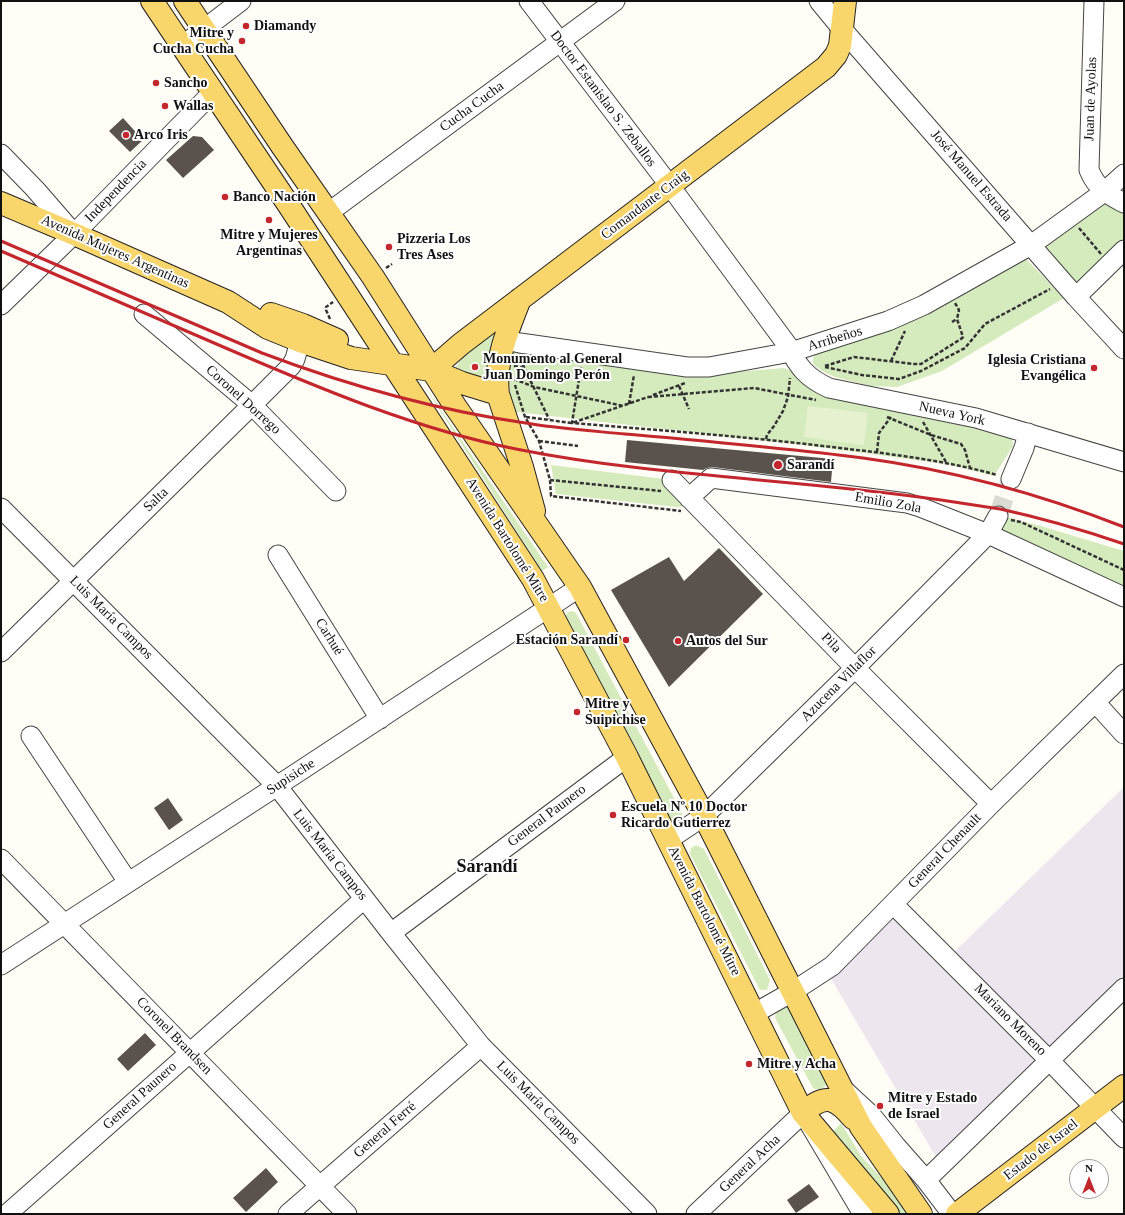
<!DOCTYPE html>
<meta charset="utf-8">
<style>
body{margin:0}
#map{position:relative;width:1125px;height:1215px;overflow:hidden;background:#fffdf5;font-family:Georgia,serif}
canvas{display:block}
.frame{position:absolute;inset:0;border:2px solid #111;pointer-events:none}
.north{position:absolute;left:1069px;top:1159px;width:40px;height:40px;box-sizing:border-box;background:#fff;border:1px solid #a0a0a0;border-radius:50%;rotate:0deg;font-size:11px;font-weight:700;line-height:16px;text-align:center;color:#111}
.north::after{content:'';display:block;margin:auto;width:14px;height:18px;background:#c4262e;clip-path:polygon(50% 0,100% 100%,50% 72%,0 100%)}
</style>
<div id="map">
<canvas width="1125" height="1215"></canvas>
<div class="frame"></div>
<div class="north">N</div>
</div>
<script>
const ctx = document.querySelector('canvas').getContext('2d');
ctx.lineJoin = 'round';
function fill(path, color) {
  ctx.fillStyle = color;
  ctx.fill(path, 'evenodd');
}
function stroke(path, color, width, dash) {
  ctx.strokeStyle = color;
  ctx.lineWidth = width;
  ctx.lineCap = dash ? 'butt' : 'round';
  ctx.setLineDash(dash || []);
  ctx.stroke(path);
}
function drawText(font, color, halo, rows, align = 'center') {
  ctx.font = font + ' Georgia,serif';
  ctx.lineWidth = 4;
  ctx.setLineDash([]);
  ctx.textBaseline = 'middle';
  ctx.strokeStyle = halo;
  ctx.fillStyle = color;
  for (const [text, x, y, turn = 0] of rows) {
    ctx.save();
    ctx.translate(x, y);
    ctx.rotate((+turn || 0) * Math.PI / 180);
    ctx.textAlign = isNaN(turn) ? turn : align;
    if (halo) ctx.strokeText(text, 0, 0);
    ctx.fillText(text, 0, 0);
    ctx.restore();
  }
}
fill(new Path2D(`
 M1124,787V980L940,1164L826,970L892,908L949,957Z`), '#eee6ef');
fill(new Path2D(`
 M1104,202L1124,212V241L1073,285L1041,249Z
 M1026,259L1064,298L942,371L897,387L870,386L835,377L822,371L813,364V358L818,350L897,326Z
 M499,325L491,383L453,372L463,355Z
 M509,351L709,374L784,368L789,370L807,386L1006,434L1012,439L1013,446L994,476L947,464L802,445L516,412L512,408L506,356Z
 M418,376L548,567L542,571Z
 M551,465L664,479L691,506L677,507L556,494Z
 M1007,517L1044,527L1124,551V589L1000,534Z
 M573,611L576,613L682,813L683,818L682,823L677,824L671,819L566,620V615L568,612Z
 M696,845L704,849L770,980L767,990H760L690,854L691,848Z
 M782,1005L787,1006L826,1079V1085C822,1089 818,1091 813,1088L775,1018L777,1007Z
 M841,1123L861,1156L888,1185L908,1214H896L827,1138Z`), '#d5ebbd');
fill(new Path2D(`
 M808,406L868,413L864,445L804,437Z`), '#e6f2cf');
fill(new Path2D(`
 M123,118L143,140L130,152L109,131Z
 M193,136L202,137L214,150L183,178L166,160Z
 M627,440L833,459L831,482L712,467L707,468L703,470L625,462Z
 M719,548L763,594L669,687L611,590L669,557L684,581Z
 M168,798L183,820L169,830L154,808Z
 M145,1033L156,1045L128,1071L117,1059Z
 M266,1168L278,1182L246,1212L233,1198Z
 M809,1184L819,1197L796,1213L787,1200Z`), '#5a524d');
stroke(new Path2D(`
 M998,516L1011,479`), '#dbdad3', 19, [19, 10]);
const minor = new Path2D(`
 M529,1L670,186L788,346C798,367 807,378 829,388L976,418L1124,462
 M819,1L842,29L1076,297L1124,349
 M1094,1L1089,170C1097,189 1107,194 1124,203
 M182,46L241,1
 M1,154L35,189L74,234
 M328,213L615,1
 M1076,297L1124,250
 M1,305L74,234L213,92
 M144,314L252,405L336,491
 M505,340L520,343L687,367H709L791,352L888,321L924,305L1031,245L1104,192L1124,174
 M1011,479L1024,448L1028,433
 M672,480L855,668L991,804
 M689,498L711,478L907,503L920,507L988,534L1124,597
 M1,508L277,786L391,933L481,1046L647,1214
 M278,555L380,719
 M1,652L252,405L291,366L295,359L300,341
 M1095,702L1124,734
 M31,736L128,882
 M668,840L704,816L855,668L988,534L998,516
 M1,859L347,1214
 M893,904L1050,1061L1124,1138
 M391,933L627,757
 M1,965L277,786L580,587
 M755,1013L792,992L832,966L991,804L1124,674
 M845,1091L872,1116L896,1146L926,1180L952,1214
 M926,1180L1124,988
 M7,1214L364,899
 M288,1214L481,1046
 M696,1214L803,1113L863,1214`);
const major = new Path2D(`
 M152,1L290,207L533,579L627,757L803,1113L888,1214
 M185,1L282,146L373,277L455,406L580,587L704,816L861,1127L921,1214
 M1,203L74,234L228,302L268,328L300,341L351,358L431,370L462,383L498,394
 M520,299C508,329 494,362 498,394L522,467L534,511
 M271,314L303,325L337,340
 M431,370L461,344L826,67L836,55L840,46L845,1
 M803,1113C825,1093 835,1097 853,1118
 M957,1214L1124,1086`);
stroke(minor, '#444', 21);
stroke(major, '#222', 24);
stroke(new Path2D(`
 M1079,228L1101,254
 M386,268L392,264
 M330,319L326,310V307L333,302
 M952,322L957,319
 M520,359L549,419
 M891,361L905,331
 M514,366L524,368
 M825,366L854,357L914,364H921L961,339L963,337L957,319L959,310L955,303
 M581,367L572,423C656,430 740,436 823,446C882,453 940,459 997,475
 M825,367L862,375L899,379L921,371L965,348L985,324L1050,289
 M514,379L534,387L624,406
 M515,385L525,417L539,441L550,480L551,496L681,511
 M679,386L689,409
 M653,395L685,383
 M648,397L754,388L816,400
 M629,404L634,375
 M526,417L572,423L648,397
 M887,417L931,435L961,444L965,450L970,468
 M923,422L946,462
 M766,439L767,435L774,426L783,411L788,397L790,378
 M539,441L578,446
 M877,452L879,433L891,417
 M550,480L661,491
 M1011,520L1021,522L1124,570`), '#333', 2.5, [4, 2]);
stroke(minor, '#fff', 19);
stroke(major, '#f9d66b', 22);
stroke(new Path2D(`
 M1,241L262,353C349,386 440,411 532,424C563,429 594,431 625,434C704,441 784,448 863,458C952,470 1040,494 1124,527
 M1,251C77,284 152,316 228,349C321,389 416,429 516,449C656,477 800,479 941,500C961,503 980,506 1000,509C1042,518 1083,530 1124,544`), '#c4262e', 3);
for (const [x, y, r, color] of [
 [246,26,4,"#c4262e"],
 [242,41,4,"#c4262e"],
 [156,83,4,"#c4262e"],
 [165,106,4,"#c4262e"],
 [126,135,4,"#c4262e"],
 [225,197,4,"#c4262e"],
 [269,220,4,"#c4262e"],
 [389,247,4,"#c4262e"],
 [475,367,4,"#c4262e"],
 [1094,368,4,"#c4262e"],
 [778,465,5,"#c4262e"],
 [626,640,4,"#c4262e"],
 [678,641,4,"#c4262e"],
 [577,712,4,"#c4262e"],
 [613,815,4,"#c4262e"],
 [749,1064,4,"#c4262e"],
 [880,1106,4,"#c4262e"]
]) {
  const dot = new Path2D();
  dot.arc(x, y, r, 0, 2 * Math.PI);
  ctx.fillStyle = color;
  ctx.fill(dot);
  stroke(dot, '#fff', 1.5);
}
drawText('bold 14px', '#111', '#fff', [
 ["Diamandy",254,26],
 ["Mitre y",234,33,"right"],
 ["Cucha Cucha",234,49,"right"],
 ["Sancho",164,83],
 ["Wallas",173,106],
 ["Arco Iris",134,135],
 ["Banco Nación",233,197],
 ["Mitre y Mujeres",269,235,"center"],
 ["Argentinas",269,251,"center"],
 ["Pizzeria Los",397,239],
 ["Tres Ases",397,255],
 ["Monumento al General",483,359],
 ["Juan Domingo Perón",483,375],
 ["Iglesia Cristiana",1086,360,"right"],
 ["Evangélica",1086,376,"right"],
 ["Sarandí",787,465],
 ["Estación Sarandí",618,640,"right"],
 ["Autos del Sur",686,641],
 ["Mitre y",585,704],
 ["Suipichise",585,720],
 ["Escuela Nº 10 Doctor",621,807],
 ["Ricardo Gutierrez",621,823],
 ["Mitre y Acha",757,1064],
 ["Mitre y Estado",888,1098],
 ["de Israel",888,1114]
], 'left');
drawText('14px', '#111', '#fff', [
 ["Doctor Estanislao S. Zeballos",603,99,53],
 ["Juan de Ayolas",1091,99,-88],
 ["Cucha Cucha",472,107,-36],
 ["José Manuel Estrada",971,176,49],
 ["Independencia",116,191,-46],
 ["Comandante Craig",645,205,-37],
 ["Avenida Mujeres Argentinas",115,252,24],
 ["Arribeños",835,339,-17],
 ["Coronel Dorrego",243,400,42],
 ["Nueva York",952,414,13],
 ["Salta",156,500,-44],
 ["Emilio Zola",888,503,10],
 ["Avenida Bartolomé Mitre",507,540,58],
 ["Luis María Campos",111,618,45],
 ["Carhué",329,637,58],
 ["Pila",831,643,46],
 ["Azucena Villaflor",839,684,-45],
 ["Supisiche",291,777,-33],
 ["General Paunero",547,816,-37],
 ["General Chenault",945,851,-46],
 ["Luis María Campos",330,855,52],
 ["Avenida Bartolomé Mitre",704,911,63],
 ["Mariano Moreno",1010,1020,45],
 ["Coronel Brandsen",174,1036,46],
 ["General Paunero",140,1096,-42],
 ["Luis María Campos",538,1103,45],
 ["General Ferré",385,1130,-41],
 ["Estado de Israel",1041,1150,-38],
 ["General Acha",750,1164,-43]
]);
drawText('bold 18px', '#111', '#fff', [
 ["Sarandí",487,867]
]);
</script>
